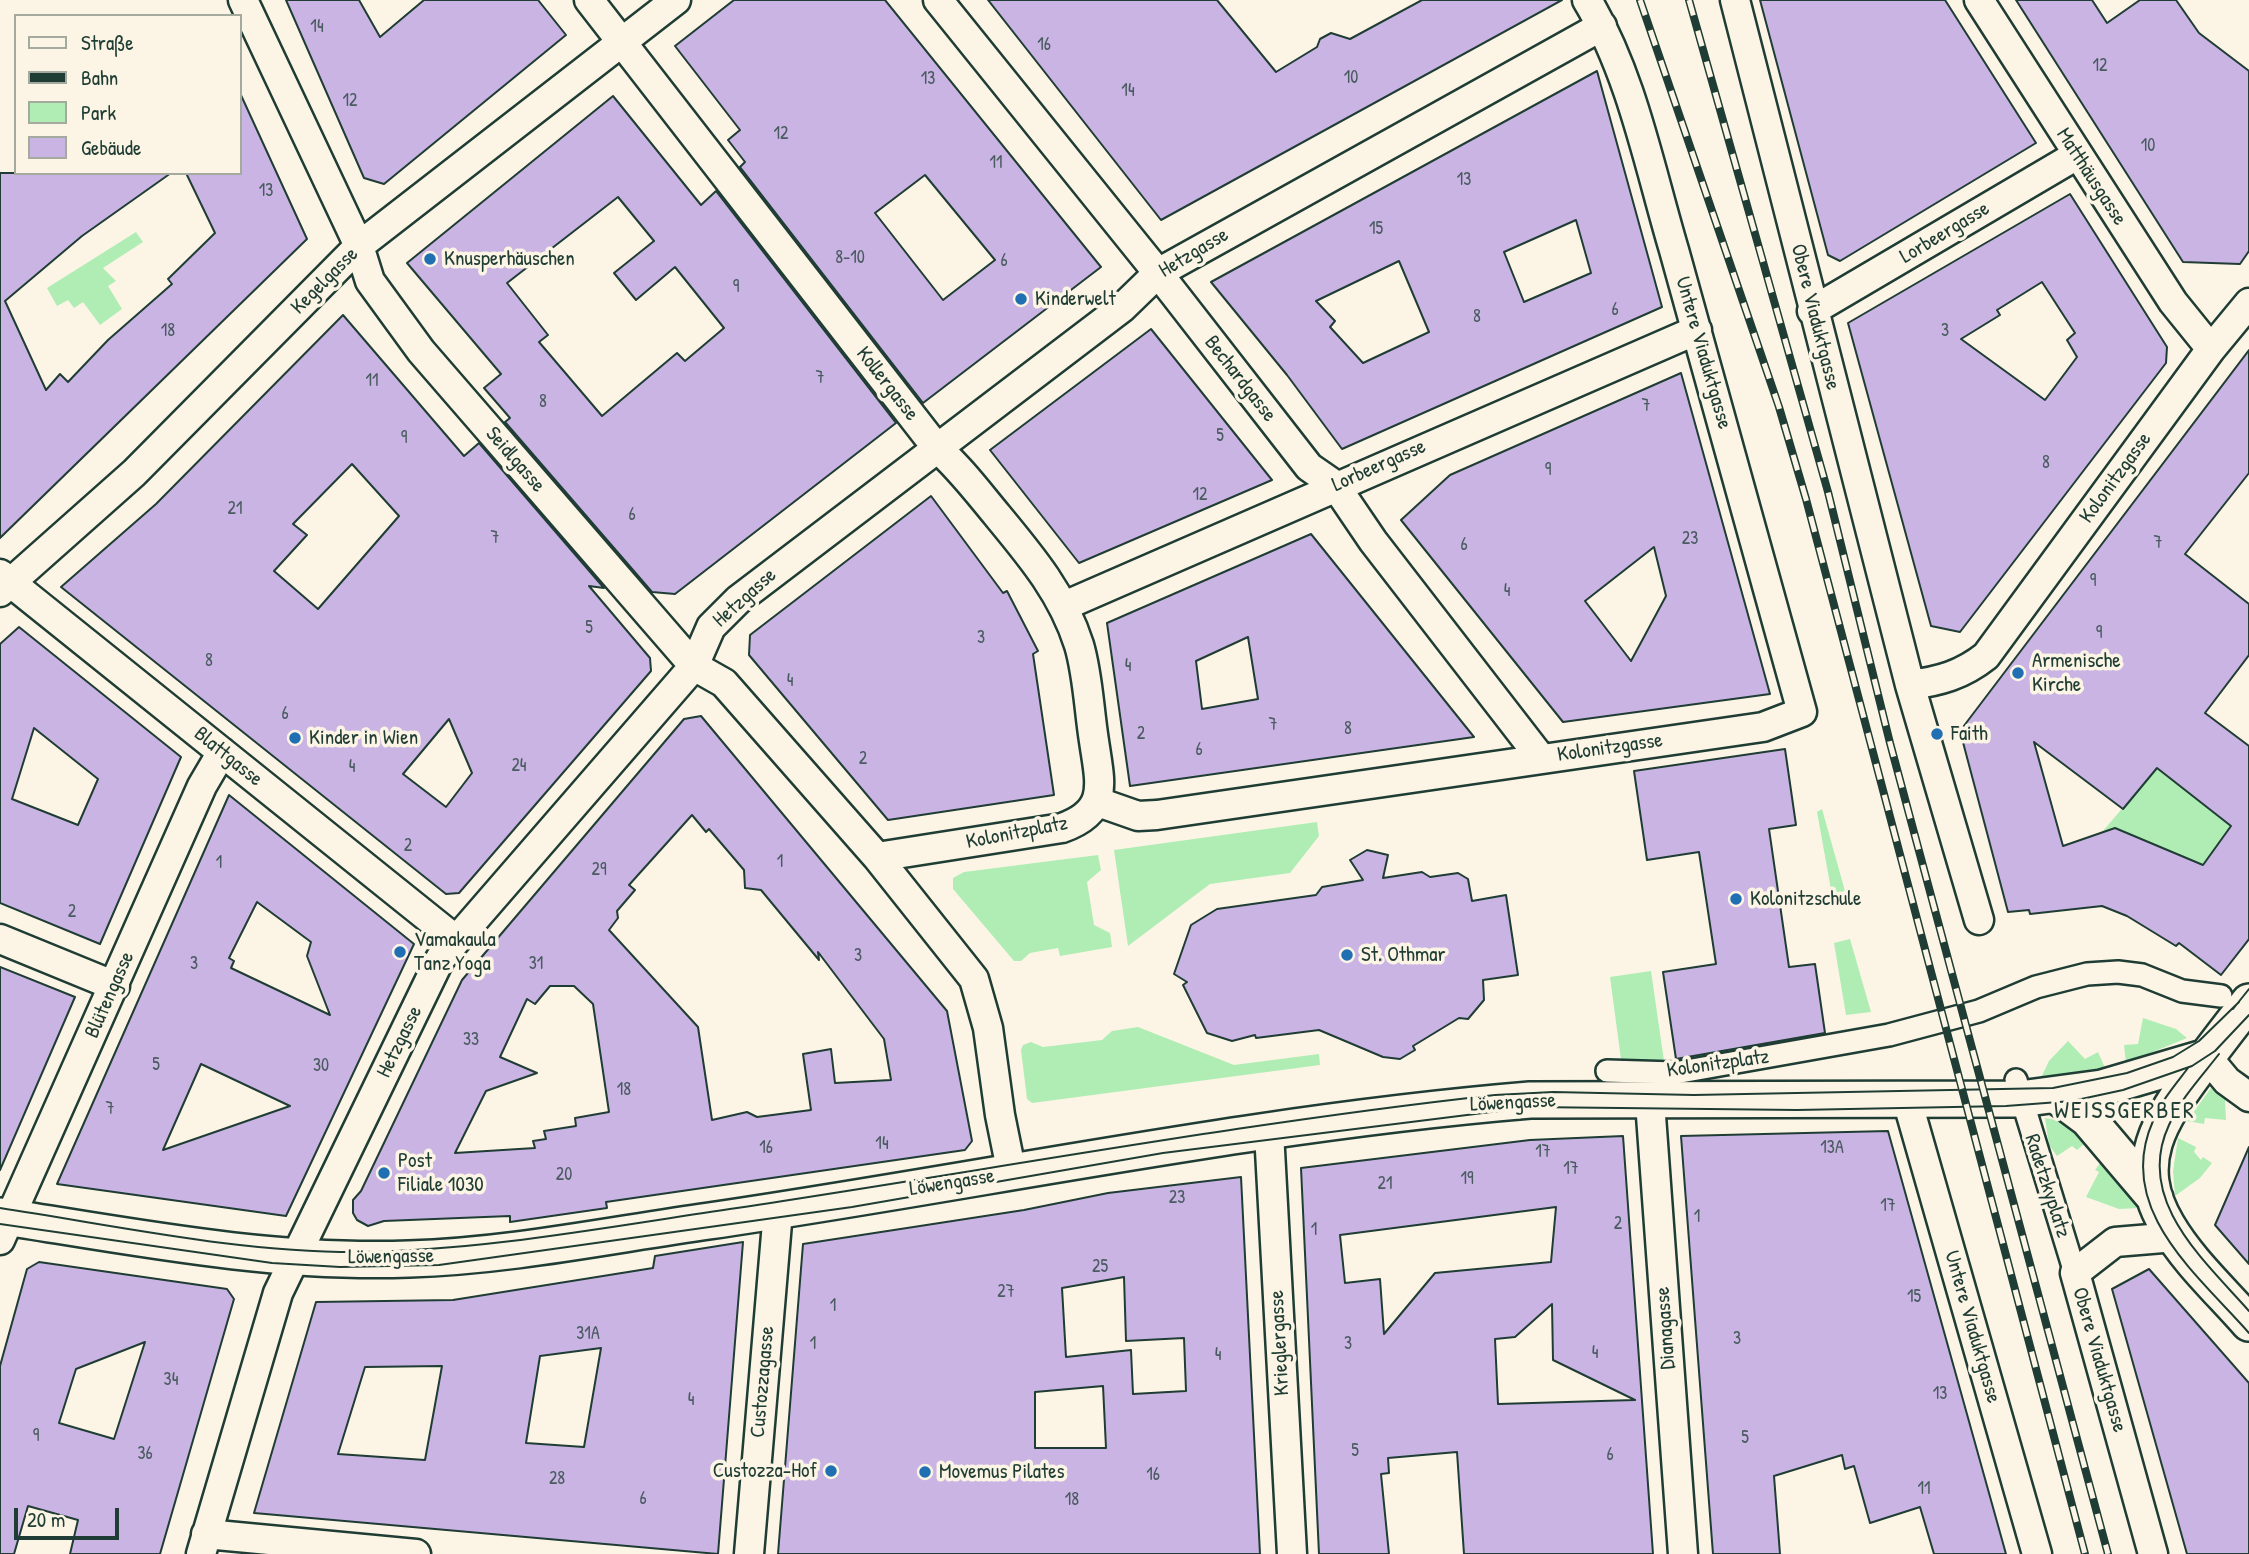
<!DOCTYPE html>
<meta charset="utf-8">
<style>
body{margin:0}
#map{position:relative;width:2249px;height:1554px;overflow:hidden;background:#fcf5e5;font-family:"Patrick Hand",sans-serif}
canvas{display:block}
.legend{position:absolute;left:14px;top:14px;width:228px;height:161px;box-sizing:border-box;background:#fcf5e5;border:2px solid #a4ab9e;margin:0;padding:9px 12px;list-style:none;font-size:21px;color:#1f3d34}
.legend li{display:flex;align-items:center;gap:14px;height:35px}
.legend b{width:35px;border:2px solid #a4ab9e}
.scale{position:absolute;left:14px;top:1508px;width:105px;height:32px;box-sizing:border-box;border:4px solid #1f3d34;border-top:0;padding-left:9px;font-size:21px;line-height:24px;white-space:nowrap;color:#1f3d34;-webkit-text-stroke:5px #fcf5e5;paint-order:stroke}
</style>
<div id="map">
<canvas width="2249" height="1554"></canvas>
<ul class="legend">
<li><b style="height:9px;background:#fcf5e5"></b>Straße</li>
<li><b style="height:9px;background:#1f3d34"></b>Bahn</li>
<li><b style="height:19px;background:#afedb4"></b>Park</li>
<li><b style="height:19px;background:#c9b4e4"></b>Gebäude</li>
</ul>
<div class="scale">20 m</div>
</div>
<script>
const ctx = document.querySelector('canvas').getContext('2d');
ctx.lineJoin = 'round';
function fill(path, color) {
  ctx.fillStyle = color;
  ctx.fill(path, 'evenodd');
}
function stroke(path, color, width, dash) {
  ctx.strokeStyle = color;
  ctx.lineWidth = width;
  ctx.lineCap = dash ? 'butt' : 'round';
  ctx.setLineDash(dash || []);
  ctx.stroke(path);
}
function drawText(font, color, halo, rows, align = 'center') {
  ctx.font = font + ' "Patrick Hand",sans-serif';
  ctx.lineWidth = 7;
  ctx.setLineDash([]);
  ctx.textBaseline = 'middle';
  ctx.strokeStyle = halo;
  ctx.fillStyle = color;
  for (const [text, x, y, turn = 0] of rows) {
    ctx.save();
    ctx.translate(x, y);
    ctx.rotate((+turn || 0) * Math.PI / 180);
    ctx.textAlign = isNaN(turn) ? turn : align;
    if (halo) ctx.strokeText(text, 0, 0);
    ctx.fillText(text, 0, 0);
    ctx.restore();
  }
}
fill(new Path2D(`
 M136,232L143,242L103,268L116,281L108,286L122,309L100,325L83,302L74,308L68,300L57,306L47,288Z
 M2157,768L2242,834L2215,871L2154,853L2102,832Z
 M1822,809L1845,891L1832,895L1817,812Z
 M1317,822L1319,836L1290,873L1210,884L1128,946L1114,850Z
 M1098,855L1101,870L1087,882L1094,925L1110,933L1112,947L1060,956L1058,948L1030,953L1021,961H1014L953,889V878L964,872Z
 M1850,939L1871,1012L1846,1015L1834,943Z
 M1651,971L1664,1061L1622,1067L1610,977Z
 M2143,1018L2176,1029L2187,1038L2126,1063L2124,1045L2138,1044Z
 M1138,1027L1234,1065L1319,1054L1320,1065L1032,1103L1027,1099L1021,1050L1023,1045L1031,1042L1043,1047L1102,1040L1112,1031Z
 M2068,1041L2085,1059L2098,1052L2106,1070L2040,1080L2049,1061Z
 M2219,1077L2225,1099L2226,1120L2205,1118L2204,1124L2187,1121Z
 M2045,1118L2067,1122L2090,1139L2077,1150L2072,1146L2057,1156L2049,1145Z
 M2178,1138L2196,1147L2194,1152L2201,1160L2203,1157L2212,1163L2200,1178L2175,1196L2173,1171Z
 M2107,1153L2130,1188L2139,1208L2119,1209L2086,1197L2099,1172L2095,1170Z`), '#afedb4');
const building = new Path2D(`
 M286,0H359L380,37L424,0H538L566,35L384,184L364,178Z
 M734,0H885L1101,267L923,403L740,167L745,162L728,140L740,130L675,46ZM925,175L995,260L943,300L875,213Z
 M988,0H1217L1276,72L1317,47L1320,39L1331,33L1350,39L1422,0H1562L1161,220Z
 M1760,0H1945L2036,143L1840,261L1828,255Z
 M2016,0H2092L2107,23L2140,0H2176L2199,33L2249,71V251L2240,264L2183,262Z
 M1597,71L1662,307L1342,449L1287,375L1211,282ZM1576,220L1591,273L1524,302L1504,252ZM1399,261L1429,332L1363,363L1330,327L1335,321L1316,301Z
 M240,93L307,239L0,538V173H171L82,236L5,301L46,390L60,374L68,382L108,340L172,284L168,279L215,233L186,173H240Z
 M613,96L701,205L716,191L896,423L675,594L652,592L505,422L510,418L484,388L501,374L407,263ZM618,197L654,241L614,273L636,300L675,267L724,328L685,361L677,353L602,416L539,342L548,335L507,283Z
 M2070,194L2167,347L2166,363L1960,632L1931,626L1848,323ZM2042,282L2075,333L2067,340L2077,357L2045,400L1961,339L2000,315L1997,310Z
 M343,315L464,456L479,443L604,588L589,586L650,658L651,671L459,893L446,894L61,587L156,504ZM352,464L399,516L318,609L274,571L307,535L293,524ZM449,719L472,773L446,807L403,774Z
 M1151,329L1272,480L1079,563L990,450Z
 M2249,350V473L2185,554L2249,604V655L2205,713L2249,746V939L2221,975L2179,943L2176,946L2127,916L2102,906L2030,914L2029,910L2008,912L1960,731ZM2034,742L2123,809L2157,768L2231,826L2203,865L2115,828L2063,846Z
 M1681,373L1770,694L1563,722L1401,520L1450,475ZM1654,547L1666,596L1631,661L1585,601Z
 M931,496L1003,593L1007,591L1038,651L1033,654L1054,795L888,820L749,655L750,635Z
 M1311,534L1474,737L1130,786L1107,623ZM1248,637L1258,699L1202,709L1196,661Z
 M19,627L181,757L100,944L0,903V644ZM34,728L98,779L78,825L12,799Z
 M701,716L947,1011L972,1141L965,1150L606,1202L607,1208L510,1222V1216L384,1221L368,1226L357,1220L353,1213V1200L361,1191L462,980L684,719ZM692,815L706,832L709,829L744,870L745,888L761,890L819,960L818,952L884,1039L891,1080L835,1083L831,1049L803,1054L811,1110L757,1117L747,1112L712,1120L698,1027L609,930L618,918L617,911L635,890L629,885ZM550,986H574L593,1004L609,1112L575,1118L576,1126L544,1131L546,1139L533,1141L535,1148L455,1153L486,1091L537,1073L500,1057L527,999L535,1004Z
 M1785,749L1796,825L1769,829L1789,967L1815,964L1825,1033L1676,1059L1663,972L1716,964L1699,852L1647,860L1634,771Z
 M229,795L414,944L286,1216L57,1184ZM257,902L311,942L307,956L330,1015L231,968L234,961L229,958ZM201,1064L290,1106L163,1150Z
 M1367,850L1388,855L1383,878L1422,872L1430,877L1458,873L1468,879L1472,901L1506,895L1518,975L1483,980L1484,1000L1468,1019L1459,1018L1413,1046L1415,1050L1400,1059L1383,1057L1319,1030L1256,1038L1255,1035L1232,1041L1207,1033L1183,985L1187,982L1174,974L1191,925L1217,909L1316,895L1322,887L1363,880L1350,860Z
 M0,967L75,997L0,1170Z
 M1888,1131L2006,1554H1934L1920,1507L1870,1523L1854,1466L1845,1469L1842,1455L1774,1476L1780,1554H1713L1681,1136Z
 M1623,1136L1653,1554H1464L1457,1452L1388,1458L1389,1473L1381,1474L1389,1554H1319L1301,1168L1530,1140ZM1556,1207L1551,1262L1435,1273L1384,1334L1380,1279L1345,1283L1340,1235ZM1552,1304L1553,1360L1635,1400L1498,1404L1495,1339L1515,1337Z
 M2249,1147V1264L2215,1225Z
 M1241,1177L1260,1554H778L803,1244L1024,1210L1108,1193ZM1124,1277L1126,1341L1184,1338L1186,1391L1133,1394L1131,1350L1066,1357L1062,1288ZM1103,1386L1106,1448H1035V1392Z
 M743,1242L718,1554L254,1513L316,1302L453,1300L653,1268L655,1256ZM601,1348L584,1447L526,1443L540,1356ZM442,1366L425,1460L338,1454L365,1367Z
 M39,1262L227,1289L234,1299L160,1554H70L78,1520L28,1506L14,1554H0V1366L27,1269ZM145,1342L114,1439L59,1423L76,1369Z
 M2149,1269L2249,1383V1554H2187L2112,1289Z`);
fill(building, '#c9b4e4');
stroke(building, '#1f3d34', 2);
const pedestrian = new Path2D(`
 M1607,1071L1675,1073L1889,1035L1979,1011L2036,987L2087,974L2118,972L2142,975L2182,991L2221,996
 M2016,1080L2075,1273`);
const minor = new Path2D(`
 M243,0L359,246L370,281L421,351L694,666L724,683L877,857L974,979L988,1028L1000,1115L1012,1174
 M589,0L936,447C959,467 977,491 997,515C1031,556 1063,594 1079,645C1088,675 1089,710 1094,741C1100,783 1110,811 1062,828L877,857
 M938,0L1158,273L1309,467L1335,485L1373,541L1540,757
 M1735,0L1910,685L1979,920
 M1979,0L2173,302L2211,349
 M1812,311L2077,155
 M0,574L456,940
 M0,592L134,473L359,246L676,0
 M1064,606L1697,330
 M1910,685C1940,681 1962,675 1986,656L2211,349L2249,303
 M1098,802L1138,816L1157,815L1763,727L1802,712C1760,558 1718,404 1674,250C1649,166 1632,75 1587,0
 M0,939L115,986
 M2207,1057L2227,1081L2249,1097
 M1907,1100L2037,1554
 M1650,1102L1683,1554
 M1269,1132L1292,1554
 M0,1240L202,786L222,752
 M206,1534L416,1554
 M201,1554L278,1293L440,959L694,666L711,627L738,600L1123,307L1158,273L1602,26
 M749,1554L778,1211
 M2153,1554L2075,1273L2115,1242L2175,1237`);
const tertiary = new Path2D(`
 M2249,1002C2231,1025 2214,1047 2197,1070C2160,1120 2130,1163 2167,1225C2188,1261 2221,1291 2249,1323
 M2057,1096L2088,1119L2155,1198
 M0,1216C134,1237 272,1264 409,1259C509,1256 610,1235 709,1221C982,1181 1254,1123 1530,1100L2020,1099L2102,1088L2207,1057`);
stroke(pedestrian, '#1f3d34', 26);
stroke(minor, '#1f3d34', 33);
stroke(tertiary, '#1f3d34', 40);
stroke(pedestrian, '#fcf5e5', 21);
stroke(minor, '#fcf5e5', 28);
stroke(tertiary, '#fcf5e5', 35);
stroke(new Path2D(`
 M2233,1009L2249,989
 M2219,1054C2202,1076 2181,1098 2169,1125C2134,1200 2204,1260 2249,1311
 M2188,1068C2175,1085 2161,1101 2153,1121C2114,1209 2197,1274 2249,1333
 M0,1208C119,1226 241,1253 361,1252C488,1250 612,1226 737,1208C990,1170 1241,1123 1495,1095L1553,1092L1694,1095L2053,1088L2127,1073L2173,1057L2199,1041L2239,1002
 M0,1224L272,1263L340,1267L439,1265L852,1207L1163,1153L1531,1107L1797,1110L2006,1106L2072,1101L2123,1090L2192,1066L2215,1051L2249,1015`), '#1f3d34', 2);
const rail = new Path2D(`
 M1640,0L1779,407L1806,499L2085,1554
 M1689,0L1828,492L1890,743L2108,1554`);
stroke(rail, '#1f3d34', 8);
stroke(rail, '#fcf5e5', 5, [16]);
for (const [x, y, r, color] of [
 [430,259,7,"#1f6fb2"],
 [1021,299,7,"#1f6fb2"],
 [2018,673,7,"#1f6fb2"],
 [1937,734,7,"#1f6fb2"],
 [295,738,7,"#1f6fb2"],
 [1736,899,7,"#1f6fb2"],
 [400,952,7,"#1f6fb2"],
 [1347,955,7,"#1f6fb2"],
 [384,1173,7,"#1f6fb2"],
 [831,1471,7,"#1f6fb2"],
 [925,1472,7,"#1f6fb2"]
]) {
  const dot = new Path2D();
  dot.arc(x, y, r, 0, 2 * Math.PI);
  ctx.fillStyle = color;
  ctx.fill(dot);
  stroke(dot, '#fcf5e5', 2.5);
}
drawText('18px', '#4a5b60', null, [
 ["14",317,27],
 ["16",1044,45],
 ["12",2100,66],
 ["10",1351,78],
 ["13",928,79],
 ["14",1128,91],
 ["12",350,101],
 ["12",781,134],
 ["10",2148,146],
 ["11",996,163],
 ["13",1464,180],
 ["13",266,191],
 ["15",1376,229],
 ["8-10",850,258],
 ["6",1004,261],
 ["9",736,287],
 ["6",1615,310],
 ["8",1477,317],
 ["18",168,331],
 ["3",1945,331],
 ["7",820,378],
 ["11",372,381],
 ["8",543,402],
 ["7",1646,406],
 ["5",1220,436],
 ["9",404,438],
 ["8",2046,463],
 ["9",1548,470],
 ["12",1200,495],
 ["21",235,509],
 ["6",632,515],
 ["7",495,538],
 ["23",1690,539],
 ["7",2158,543],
 ["6",1464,545],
 ["9",2093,581],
 ["4",1507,591],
 ["5",589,628],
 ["9",2099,633],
 ["3",981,638],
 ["8",209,661],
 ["4",1128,666],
 ["4",790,681],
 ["6",285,714],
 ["7",1273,725],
 ["8",1348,729],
 ["2",1141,734],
 ["6",1199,750],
 ["2",863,759],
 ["24",519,766],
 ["4",352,767],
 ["2",408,846],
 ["1",780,862],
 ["1",219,863],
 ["29",599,870],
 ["2",72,912],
 ["3",858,956],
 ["3",194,964],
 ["31",536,964],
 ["33",471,1040],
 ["5",156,1065],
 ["30",321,1066],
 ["18",624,1090],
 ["7",110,1109],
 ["14",882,1144],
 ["16",766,1148],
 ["13A",1832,1148],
 ["17",1543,1152],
 ["17",1571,1169],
 ["20",564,1175],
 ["19",1467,1179],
 ["21",1385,1184],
 ["23",1177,1198],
 ["17",1888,1206],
 ["1",1697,1217],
 ["2",1618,1224],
 ["1",1314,1230],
 ["25",1100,1267],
 ["27",1006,1292],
 ["15",1914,1297],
 ["1",833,1306],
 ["31A",588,1334],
 ["3",1737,1339],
 ["1",813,1344],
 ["3",1348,1344],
 ["4",1595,1353],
 ["4",1218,1355],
 ["34",171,1380],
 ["13",1940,1394],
 ["4",691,1400],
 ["9",36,1436],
 ["5",1745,1438],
 ["5",1355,1451],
 ["36",145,1454],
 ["6",1610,1455],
 ["16",1153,1475],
 ["28",557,1479],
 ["11",1924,1489],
 ["6",643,1499],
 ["18",1072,1500]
]);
drawText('21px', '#1f3d34', '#fcf5e5', [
 ["Matthäusgasse",2091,177,57],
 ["Lorbeergasse",1945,233,-31],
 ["Hetzgasse",1194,253,-31],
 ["Kegelgasse",325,281,-45],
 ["Obere Viaduktgasse",1815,317,76],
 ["Untere Viaduktgasse",1703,353,74],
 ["Bechardgasse",1240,379,52],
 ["Kollergasse",887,384,52],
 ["Seidlgasse",515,460,49],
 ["Lorbeergasse",1379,466,-24],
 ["Kolonitzgasse",2116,478,-54],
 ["Hetzgasse",745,598,-42],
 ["Kolonitzgasse",1610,748,-8],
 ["Blattgasse",228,757,39],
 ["Kolonitzplatz",1017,833,-11],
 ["Blütengasse",110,995,-66],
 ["Hetzgasse",400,1042,-64],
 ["Kolonitzplatz",1718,1064,-8],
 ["Löwengasse",1513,1103,-3],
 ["Löwengasse",952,1183,-9],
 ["Radetzkyplatz",2047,1186,72],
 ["Löwengasse",391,1257,-1],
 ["Untere Viaduktgasse",1972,1327,74],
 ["Dianagasse",1666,1328,-94],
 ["Krieglergasse",1280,1343,-93],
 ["Obere Viaduktgasse",2099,1360,74],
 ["Custozzagasse",763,1382,-85]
]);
drawText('21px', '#1f3d34', '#fcf5e5', [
 ["Knusperhäuschen",444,259],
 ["Kinderwelt",1035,299],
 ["Armenische",2032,661],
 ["Kirche",2032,685],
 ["Faith",1951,734],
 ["Kinder in Wien",309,738],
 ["Kolonitzschule",1750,899],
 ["Vamakaula",414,940],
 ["Tanz Yoga",414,964],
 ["St. Othmar",1361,955],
 ["Post",398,1161],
 ["Filiale 1030",398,1185],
 ["Custozza-Hof",817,1471,"right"],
 ["Movemus Pilates",939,1472]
], 'left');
ctx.letterSpacing = '2px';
drawText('24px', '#1f3d34', '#fcf5e5', [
 ["WEISSGERBER",2125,1112]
]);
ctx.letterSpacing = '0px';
</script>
